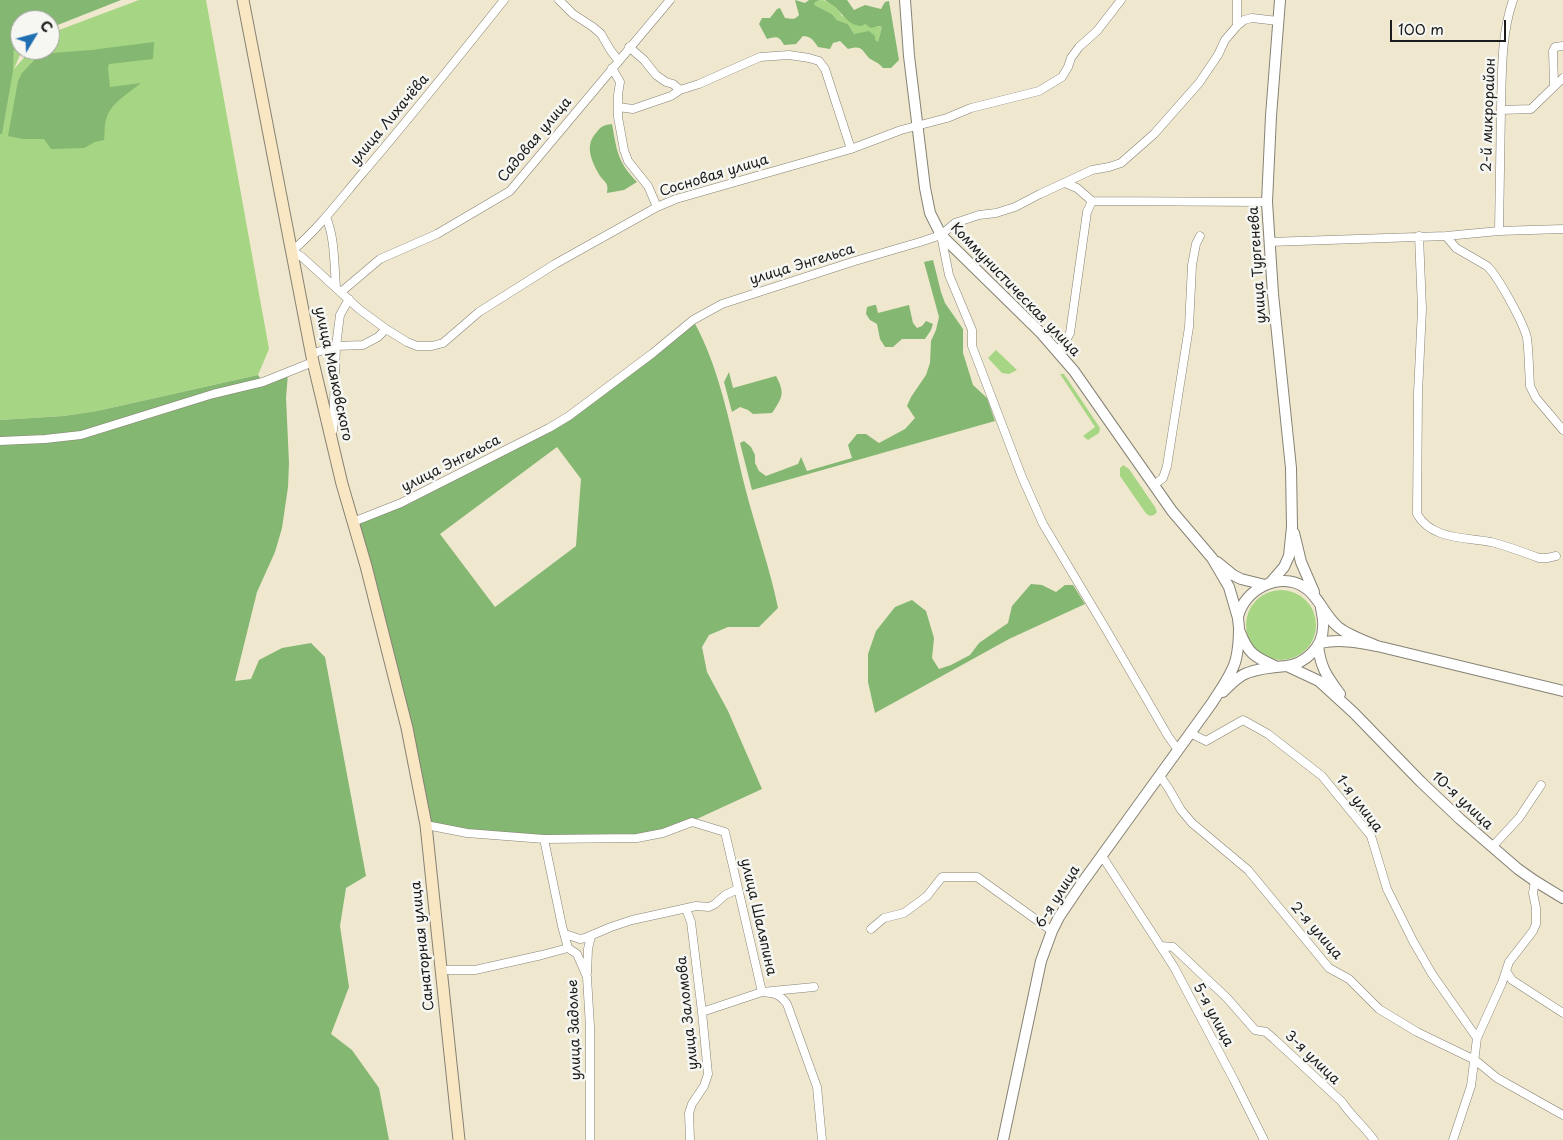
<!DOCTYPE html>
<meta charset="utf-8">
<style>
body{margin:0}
#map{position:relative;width:1563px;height:1140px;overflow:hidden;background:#efe7ce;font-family:"Playpen Sans",sans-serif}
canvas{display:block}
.north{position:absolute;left:10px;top:10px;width:50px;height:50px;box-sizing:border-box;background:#f6f6f2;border:1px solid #9f9f9c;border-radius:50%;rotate:53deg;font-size:14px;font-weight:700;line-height:20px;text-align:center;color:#1c1c1c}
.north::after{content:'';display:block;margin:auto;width:18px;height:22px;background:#1f6fb2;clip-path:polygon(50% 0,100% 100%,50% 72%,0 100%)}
.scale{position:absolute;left:1390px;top:20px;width:116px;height:22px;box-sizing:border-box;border:2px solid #1c1c1c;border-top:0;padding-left:6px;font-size:15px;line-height:18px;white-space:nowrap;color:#1c1c1c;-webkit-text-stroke:4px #f6f6f2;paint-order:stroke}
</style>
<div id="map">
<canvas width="1563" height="1140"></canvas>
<div class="north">С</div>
<div class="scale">100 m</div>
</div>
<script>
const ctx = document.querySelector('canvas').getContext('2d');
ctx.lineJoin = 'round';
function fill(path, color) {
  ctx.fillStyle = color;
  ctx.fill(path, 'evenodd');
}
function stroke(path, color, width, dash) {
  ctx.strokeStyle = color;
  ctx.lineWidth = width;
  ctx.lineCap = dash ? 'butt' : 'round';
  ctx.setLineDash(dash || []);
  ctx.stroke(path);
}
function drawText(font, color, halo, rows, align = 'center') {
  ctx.font = font + ' "Playpen Sans",sans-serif';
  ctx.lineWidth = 5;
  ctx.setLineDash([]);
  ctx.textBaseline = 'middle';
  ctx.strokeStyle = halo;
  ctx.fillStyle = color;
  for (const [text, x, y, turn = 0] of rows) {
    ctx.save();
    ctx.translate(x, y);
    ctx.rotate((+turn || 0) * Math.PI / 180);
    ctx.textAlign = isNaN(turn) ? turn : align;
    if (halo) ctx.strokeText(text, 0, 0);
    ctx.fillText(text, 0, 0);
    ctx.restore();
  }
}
fill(new Path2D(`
 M0,0L20,20V50H22L14,69L31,50H50L51,33L139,0H206L269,349L258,375L97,411L64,416L0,420Z
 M820,0C829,0 838,8 842,16L864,24L882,27L878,42L854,34L848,24L837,20L832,14L813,5L815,2Z
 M996,350L1017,370L1009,374L1002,373L988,358Z
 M1060,374H1064L1100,428L1099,433L1088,440L1083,436L1095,427Z
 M1123,465L1129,469L1155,507L1157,512C1153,517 1149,517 1145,512L1120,476V468Z
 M1246 625a35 35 0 1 1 70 0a35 35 0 1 1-70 0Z`), '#a6d684');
fill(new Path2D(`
 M0,0H121L50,28V20H20V39L14,41L13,71L2,134H0Z
 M795,0L805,3L809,0H820L815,2L814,5L832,14L837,20L848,24L854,34L869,31L875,36V40L878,42L882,27L879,26L871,28L865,24L861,26C849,25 846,18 838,10C835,6 829,3 825,0H847L854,10L865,5L881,9L885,2L889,1L899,60L891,68H883C877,61 874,62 869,58C861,49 862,45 848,49L840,41L833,43L830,49L818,47C814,41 811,36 803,36L796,44L784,45C779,36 777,36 767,39L759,24L762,18H770L777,9L780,8L785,18C792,19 795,20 799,15Z
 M154,42L153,59L109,64L108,68L110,87L141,83C128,94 110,103 106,120C104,127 105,134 104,140L95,142L84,148L51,149L44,139H23L8,136L18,81L22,73L40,54L91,50Z
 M612,124C617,151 617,161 637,182L624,190L607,193C607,191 608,188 607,185C606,182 602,179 600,176C592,162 584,146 596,133C601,126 604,125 612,124Z
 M933,260L941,292L945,303L963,329V353L973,385L987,398L995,421L752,490L740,443L744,441L751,447L755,455V463L759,471L766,476L798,464L801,457L807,471L852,458L848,445L857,434H866L879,443L905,429L915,418L907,406L911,397L926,375L930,363L931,341L936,330L939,317L924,262Z
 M874,305H876L878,313L909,305L913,323L917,328L922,326L926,321L933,324L931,330L925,339H902L893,347H885L880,339L877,324L870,320L866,314L867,307Z
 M693,320C721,369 732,436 746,491C756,530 770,568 778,608L759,627H728L709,635L702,647L707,672L728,711L762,789L675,829L663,833L544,839L426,825L353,522L549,428ZM557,447L581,479L576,546L495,607L440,534Z
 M729,372L733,388L776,376C785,393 783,397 772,413L753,414L748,410L740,407L732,412L724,382Z
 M288,373L286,398L289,463L288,487L282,528L275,552L257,592L235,681L251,679L259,660L282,648L311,643L325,657L366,876L346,888L340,926L349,987L331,1034L352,1050L379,1088L389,1140H0V420L64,416L97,411L258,375L263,382Z
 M1031,584L1042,585L1056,592L1065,585H1073L1085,604L1009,639L875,713L868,682V654L876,631L895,607L912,600L926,611L934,638L932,658L939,669L951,665L970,655L979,643L1008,623L1012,606Z`), '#84b772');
const minor = new Path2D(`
 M559,0L573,14L593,27L601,34L611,51L618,60
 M1237,26V0
 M629,47L644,60L656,75L666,82L673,84L680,90
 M612,68L620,82L618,95V117L624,150L628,161L648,186L657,207
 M1554,86L1553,51L1555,47L1563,46
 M618,107L633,109L671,96L680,90L699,84L760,57L789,55L809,58L819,61L825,69L851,149
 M1501,110L1531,109L1563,78
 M1065,183L1077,188L1092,201L1267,202
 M326,217C335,238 334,264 336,287
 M1499,231C1500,190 1500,150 1501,109C1502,72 1501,35 1513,0
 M941,235L949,275L972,330V346L1022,477L1043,524L1107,631L1168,736L1178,750
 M1419,236L1422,309L1418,393L1417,514C1432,540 1465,537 1491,542C1507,546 1523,552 1539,558H1547L1556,556
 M1446,236L1456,248L1487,266C1498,276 1524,324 1527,338C1529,354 1529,370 1530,386L1536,398L1563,430
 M1269,242L1446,236L1499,231L1563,229
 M341,292L380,259L437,234L510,191L670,0
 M386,329L359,309L302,257L292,251C318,229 339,201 361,175C410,118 457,59 504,0
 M1057,351L1065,342L1070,333L1087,212L1092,201
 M311,354L336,346L363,345L378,337L386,329L407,342L417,346H432L443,343L479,312L555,264L657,207L676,199L851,149L901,130L947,118L971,108L1039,91L1062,77L1068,67L1071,58L1079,47L1097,31L1121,0
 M333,430L336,346L340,315L349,299
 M0,441L45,439L81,435L213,394L263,382L313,362
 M1154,485L1163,478L1167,466L1189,327L1192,265L1196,244L1200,236
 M353,522L401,503L549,428L569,416L653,353L693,320L722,304L855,261L920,242L941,235L955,223L979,215L996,213L1015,207L1040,194L1092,170L1109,167L1121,163L1154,134L1199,83L1218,55L1225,40L1237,26L1244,20L1252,18L1278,21
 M1190,733L1206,741L1243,720L1268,734L1322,776L1371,836L1387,889L1413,941L1432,974L1477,1038
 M1160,776L1169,789L1181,810L1192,823L1248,870L1329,968L1349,979L1379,1009L1417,1032L1475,1060L1497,1078L1563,1115
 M426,825L467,833L544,839L637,838L663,833L692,822L725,832L762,992C774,993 780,994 787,1004L817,1087L822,1140
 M544,839L562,926L568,948L577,954L587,977L590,1027V1140
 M1492,847L1519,818L1541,785
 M1102,856L1174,967L1234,1080L1264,1140
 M686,909L691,922L702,1012L708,1074L704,1086L692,1104L689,1113L690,1140
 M871,929L884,918L904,913L927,896L942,877H977L1052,931
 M565,934L580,939L585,938L611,927L632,920L696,906L709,907L715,904L725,895L738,889
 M1161,946L1173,947L1227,998L1255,1030L1266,1032L1274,1039L1342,1102C1351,1116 1364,1126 1374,1140
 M441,970H475L542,955L568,948
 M1506,971L1512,980L1563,1013
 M587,973L588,949L591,936
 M702,1012L762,992L814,987
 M1453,1140L1471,1086L1477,1038L1502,983L1509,962L1533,931L1536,924V908L1533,893L1535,881`);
const tertiary = new Path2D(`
 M905,0L909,56L925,188L930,213L941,235L1041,333L1074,371L1172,511L1212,558L1229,587L1238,618
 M1294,533L1301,562L1314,592
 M1217,562L1233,575L1241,579L1265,585
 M1271,582L1284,567L1289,556L1292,527L1291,468L1273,294L1267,202L1271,116L1280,0
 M1240,632C1248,653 1254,657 1275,666
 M1320,643C1339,639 1357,642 1377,646L1563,691
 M1318,646C1321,669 1327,676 1340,694
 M1287,666L1319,681L1354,713L1421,782L1460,819L1518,869L1535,881L1563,898
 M1223,692C1230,685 1238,676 1247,673C1260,668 1273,667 1286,666C1305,664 1323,647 1323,627C1324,621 1322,614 1321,608
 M1003,1140L1041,961L1052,931L1059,917L1082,883L1212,703C1220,690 1232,675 1236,659C1238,650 1239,638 1239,629C1239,625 1238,621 1238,617C1244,589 1280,571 1304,587C1317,594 1324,614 1336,625C1346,635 1364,640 1377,646`);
const secondary = new Path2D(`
 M243,0L313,362L342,484L366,566L407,728L426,825L459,1140`);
stroke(minor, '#868275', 9);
stroke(tertiary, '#868275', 12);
stroke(secondary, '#868275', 13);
stroke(minor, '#fff', 8);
stroke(tertiary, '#fff', 10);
stroke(secondary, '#f9e7c3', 11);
drawText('14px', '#1c1c1c', '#f6f6f2', [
 ["2-й микрорайон",1489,115,-88],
 ["улица Лихачёва",390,120,-50],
 ["Садовая улица",535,140,-50],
 ["Сосновая улица",714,176,-17],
 ["улица Энгельса",802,265,-17],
 ["улица Тургенева",1258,265,-94],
 ["Коммунистическая улица",1015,290,46],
 ["улица Маяковского",333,374,78],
 ["улица Энгельса",451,464,-27],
 ["10-я улица",1462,801,43],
 ["1-я улица",1359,804,53],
 ["6-я улица",1058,897,-58],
 ["улица Шаляпина",758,917,77],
 ["2-я улица",1316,931,49],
 ["Санаторная улица",423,946,-96],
 ["улица Заломова",688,1013,-96],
 ["5-я улица",1213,1015,62],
 ["улица Задолье",575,1030,-92],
 ["3-я улица",1312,1058,44]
]);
</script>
